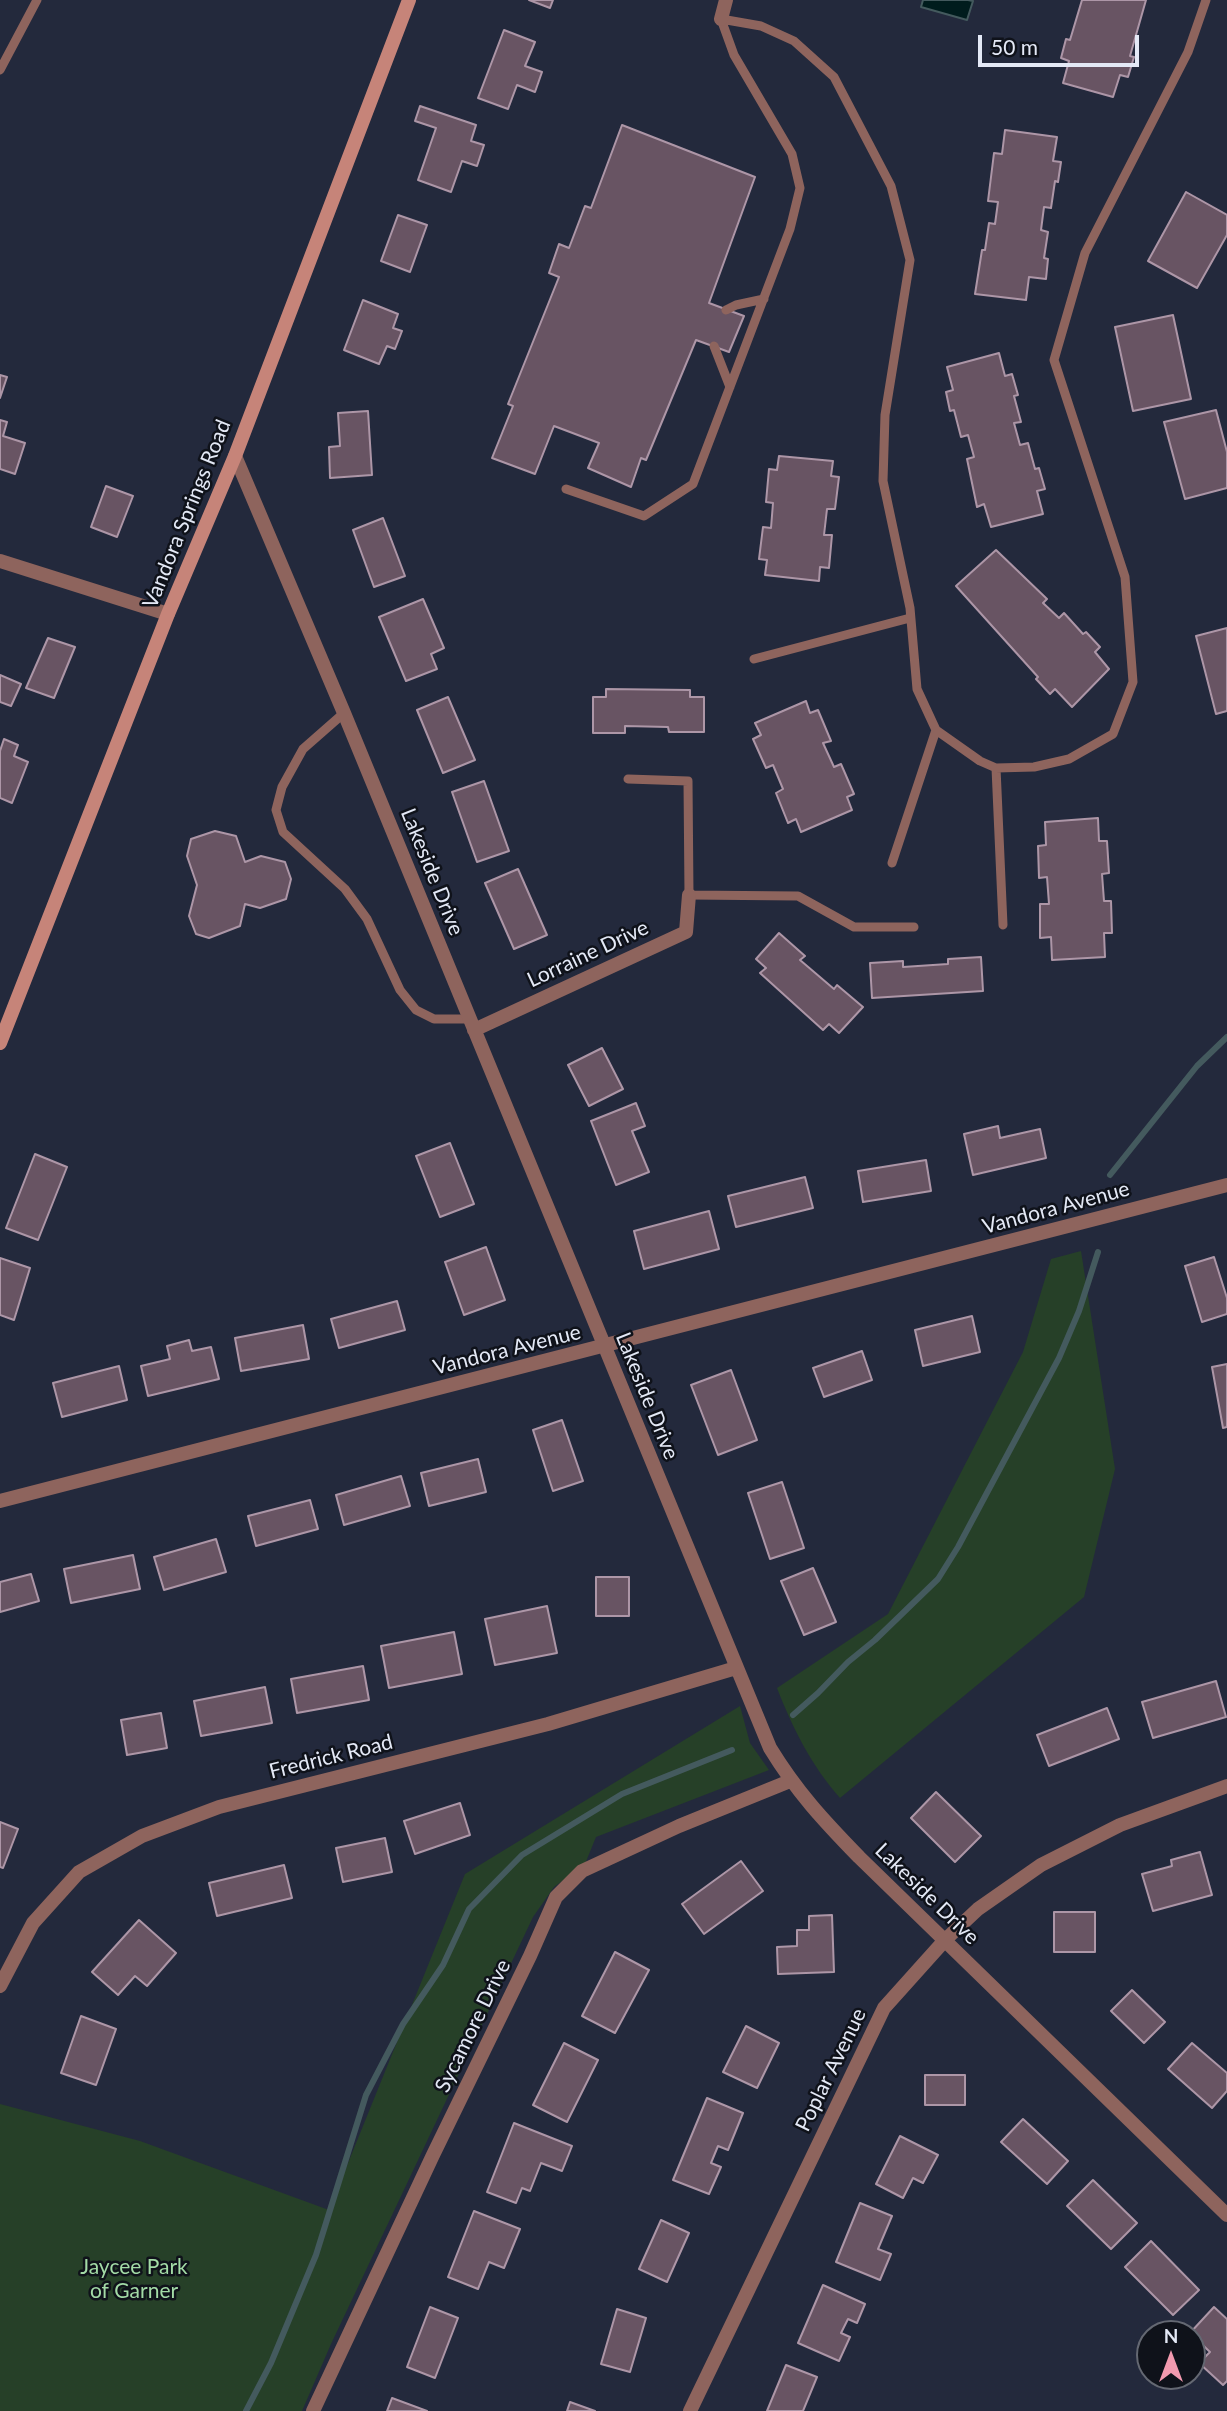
<!DOCTYPE html>
<style>
body{margin:0}
#map{position:relative;width:1227px;height:2411px;overflow:hidden;background:#23293c;font-family:Lato,sans-serif}
canvas{display:block}
.north{position:absolute;left:1136px;top:2320px;width:70px;height:70px;box-sizing:border-box;background:#0f121a;border:2px solid #646872;border-radius:50%;rotate:0deg;font-size:19px;font-weight:700;line-height:28px;text-align:center;color:#e4e9f6}
.north::after{content:'';display:block;margin:auto;width:24px;height:32px;background:#f29aaf;clip-path:polygon(50% 0,100% 100%,50% 72%,0 100%)}
.scale{position:absolute;left:978px;top:35px;width:161px;height:32px;box-sizing:border-box;border:4px solid #e4e9f6;border-top:0;padding-left:9px;font-size:21px;line-height:24px;white-space:nowrap;color:#e4e9f6;-webkit-text-stroke:5px #0f121a;paint-order:stroke}
</style>
<div id="map">
<canvas width="1227" height="2411"></canvas>
<div class="north">N</div>
<div class="scale">50 m</div>
</div>
<script>
const ctx = document.querySelector('canvas').getContext('2d');
ctx.lineJoin = 'round';
function fill(path, color) {
  ctx.fillStyle = color;
  ctx.fill(path, 'evenodd');
}
function stroke(path, color, width, dash) {
  ctx.strokeStyle = color;
  ctx.lineWidth = width;
  ctx.lineCap = dash ? 'butt' : 'round';
  ctx.setLineDash(dash || []);
  ctx.stroke(path);
}
function drawText(font, color, halo, rows, align = 'center') {
  ctx.font = font + ' Lato,sans-serif';
  ctx.lineWidth = 5;
  ctx.setLineDash([]);
  ctx.textBaseline = 'middle';
  ctx.strokeStyle = halo;
  ctx.fillStyle = color;
  for (const [text, x, y, turn = 0] of rows) {
    ctx.save();
    ctx.translate(x, y);
    ctx.rotate((+turn || 0) * Math.PI / 180);
    ctx.textAlign = isNaN(turn) ? turn : align;
    if (halo) ctx.strokeText(text, 0, 0);
    ctx.fillText(text, 0, 0);
    ctx.restore();
  }
}
fill(new Path2D(`
 M1081,1251L1115,1469L1084,1597L840,1798C811,1765 793,1729 777,1688L888,1614L1023,1352L1051,1259Z
 M740,1706L750,1743L769,1770L596,1837L585,1864L554,1887L533,1917L331,2344L302,2411H0V2104L140,2141L329,2210L465,1874Z`), '#264028');
const water = new Path2D(`
 M923,0H968L973,1L967,20L921,7Z`);
fill(water, '#001c1d');
stroke(water, '#445a5e', 2);
stroke(new Path2D(`
 M1110,1175L1197,1066L1227,1037
 M793,1715L818,1693L848,1662L875,1640L938,1579L958,1547L1059,1358L1079,1311L1098,1252
 M246,2411L271,2363L316,2255L366,2095L403,2024L443,1965L469,1909L522,1855L622,1794L732,1750`), '#445a5e', 6);
const building = new Path2D(`
 M529,0H553L550,8Z
 M1082,0H1146L1130,56L1134,57L1128,77L1120,75L1113,97L1063,83L1069,61L1061,58L1066,39L1070,40Z
 M504,30L535,42L525,66L542,72L535,92L517,85L508,109L478,98Z
 M420,106L476,125L471,141L484,145L477,166L462,161L451,192L418,180L436,128L415,121Z
 M622,125L755,177L709,303L744,316L729,352L696,340L646,460L641,458L631,487L588,468L599,443L554,426L535,474L492,458L513,406L508,404L559,277L549,273L559,244L569,248L585,206L591,208Z
 M1005,130L1057,137L1053,161L1061,162L1058,182L1055,181L1051,208L1044,207L1041,230L1048,232L1044,258L1048,259L1046,279L1029,277L1026,300L975,294L982,250H985L989,223L995,224L998,202L988,201L994,153L1002,154Z
 M1186,192L1227,215V235L1197,288L1148,261Z
 M398,215L427,225L410,272L381,261Z
 M363,300L398,314L393,328L402,331L395,349L387,346L379,364L344,350Z
 M1173,315L1191,399L1133,411L1115,327Z
 M999,353L1005,376L1012,374L1018,395L1014,396L1021,422L1014,423L1020,445L1028,443L1035,469L1039,468L1045,489L1037,491L1043,514L991,527L984,504L977,507L967,459L974,457L968,435L961,437L954,410L950,411L946,392L953,390L947,367Z
 M0,375L7,377L0,398Z
 M1216,410L1227,452V488L1185,499L1164,422Z
 M368,411L372,475L330,478L329,447L340,446L338,413Z
 M0,420L7,422L3,436L25,443L15,474L0,469Z
 M779,456L833,461L831,476L839,477L835,509H827L824,535H832L829,568L820,567L819,581L765,575L767,560L759,559L763,527L771,528L773,503L766,502L769,469L777,470Z
 M106,486L133,496L117,537L91,527Z
 M383,518L405,576L374,587L353,530Z
 M996,550L1047,599L1043,603L1059,618L1064,613L1083,634L1086,632L1100,647L1095,652L1109,669L1072,707L1055,689L1050,694L1036,679L1038,677L956,586Z
 M423,599L444,648L431,654L437,669L406,681L379,617Z
 M1227,628V711L1216,714L1196,636Z
 M48,638L75,647L54,698L26,688Z
 M0,675L21,684L11,706L0,702Z
 M606,689L690,690V697H704V732H669L668,727L625,726V733H593V697H606Z
 M448,697L475,760L443,773L417,710Z
 M806,701L810,713L818,710L831,741L823,743L834,767L841,764L854,794L847,797L852,810L801,832L796,819L788,823L776,793L783,789L773,765L766,768L753,739L761,735L755,723Z
 M4,739L18,745L14,756L28,762L12,803L0,798V751Z
 M484,781L509,851L477,862L452,792Z
 M1098,818L1099,841H1107L1109,873L1102,874L1104,901H1111L1112,933H1104L1105,957L1052,960L1051,937L1040,938V904H1049L1047,877L1039,878L1038,846L1046,845L1045,822Z
 M215,831L236,836L245,862L261,856L285,862L291,879L286,899L260,908L245,904L240,926L209,938L196,934L189,916L197,885L187,856L191,839Z
 M518,869L547,935L514,949L485,883Z
 M779,933L805,956L800,960L834,989L837,985L863,1007L839,1033L829,1024L823,1030L760,973L766,968L756,959Z
 M981,957L983,991L872,998L870,963L903,961V967L948,964V959Z
 M602,1048L623,1089L589,1106L568,1065Z
 M636,1103L645,1126L632,1131L649,1172L616,1185L591,1121Z
 M998,1126L1000,1138L1040,1129L1046,1158L973,1175L964,1134Z
 M450,1143L474,1204L440,1217L416,1156Z
 M35,1154L67,1167L38,1240L6,1228Z
 M926,1160L931,1191L863,1202L858,1171Z
 M805,1177L813,1208L736,1227L728,1196Z
 M709,1211L719,1249L644,1269L634,1231Z
 M486,1247L505,1300L464,1315L445,1262Z
 M1214,1257L1227,1298V1314L1202,1322L1185,1266Z
 M0,1258L30,1268L14,1320L0,1315Z
 M397,1301L405,1330L339,1348L331,1319Z
 M972,1316L980,1352L923,1366L915,1330Z
 M303,1325L309,1359L241,1371L235,1338Z
 M189,1340L192,1351L211,1347L219,1379L148,1396L141,1366L170,1359L167,1346Z
 M862,1351L872,1380L824,1397L813,1368Z
 M1227,1364V1427L1223,1428L1212,1367Z
 M119,1366L127,1400L62,1417L53,1383Z
 M731,1370L757,1440L718,1455L691,1385Z
 M562,1420L583,1481L553,1491L533,1430Z
 M478,1459L486,1492L429,1506L421,1473Z
 M401,1476L410,1506L344,1525L336,1495Z
 M782,1482L804,1548L770,1559L748,1493Z
 M310,1500L318,1529L256,1546L248,1516Z
 M216,1539L226,1572L164,1590L154,1557Z
 M133,1555L140,1589L71,1603L64,1569Z
 M813,1568L836,1622L804,1635L781,1581Z
 M31,1574L39,1601L0,1612V1582Z
 M596,1577H629V1616H596Z
 M547,1606L557,1653L495,1665L485,1619Z
 M454,1632L462,1674L389,1688L381,1646Z
 M363,1666L369,1700L297,1713L291,1679Z
 M1216,1681L1226,1717L1153,1738L1142,1702Z
 M265,1687L272,1723L201,1736L194,1701Z
 M1107,1708L1119,1739L1049,1766L1037,1735Z
 M161,1713L167,1748L127,1755L121,1720Z
 M936,1792L981,1836L955,1862L911,1818Z
 M460,1803L470,1835L415,1854L404,1821Z
 M0,1822L18,1829L3,1868L0,1867Z
 M385,1838L392,1872L343,1882L336,1848Z
 M1200,1852L1212,1895L1153,1911L1142,1874L1172,1866L1171,1860Z
 M741,1861L763,1891L704,1934L682,1904Z
 M284,1865L292,1898L217,1916L209,1883Z
 M1054,1912H1095V1952H1054Z
 M832,1915L834,1972L778,1974L777,1947L797,1946V1930H809V1916Z
 M139,1920L176,1953L147,1986L135,1976L118,1995L92,1972Z
 M615,1952L649,1970L615,2033L582,2016Z
 M1132,1990L1165,2022L1144,2043L1111,2011Z
 M81,2016L116,2029L96,2085L61,2073Z
 M746,2026L779,2043L757,2088L723,2072Z
 M564,2043L598,2060L567,2122L533,2105Z
 M1192,2043L1227,2073V2091L1212,2108L1168,2069Z
 M925,2075H965V2105H925Z
 M707,2098L743,2113L728,2150L718,2146L711,2163L721,2167L709,2194L673,2180Z
 M1023,2119L1068,2161L1047,2184L1001,2142Z
 M514,2123L572,2146L562,2171L541,2163L530,2191L522,2188L516,2203L487,2192Z
 M900,2136L938,2155L923,2183L913,2178L903,2198L876,2184Z
 M1093,2180L1137,2223L1111,2249L1067,2206Z
 M860,2203L892,2216L878,2249L891,2254L880,2280L836,2262Z
 M474,2211L520,2229L504,2268L489,2262L478,2289L448,2277Z
 M661,2220L689,2233L667,2282L639,2269Z
 M1151,2241L1199,2290L1173,2315L1125,2267Z
 M823,2285L865,2304L857,2323L848,2319L841,2333L850,2337L839,2361L798,2343Z
 M430,2307L458,2318L435,2378L407,2367Z
 M1214,2307L1227,2319V2381L1223,2385L1199,2363L1210,2352L1190,2333Z
 M617,2309L646,2318L630,2372L601,2364Z
 M786,2365L817,2377L803,2411H767Z
 M392,2398L427,2411H387Z
 M570,2402L595,2411H567Z`);
fill(building, '#685463');
stroke(building, '#ad96a7', 2);
stroke(new Path2D(`
 M721,19L761,26L794,41L834,77L891,186L910,260L885,415L883,481L910,608L917,689L936,730L980,761L996,768L1034,767L1069,759L1113,734L1133,682L1125,577L1054,360L1085,253L1188,52L1206,0
 M0,70L37,0
 M726,310L736,305L764,299
 M714,346L730,387
 M566,489L644,516L693,484L790,229L800,188L792,154L734,55L721,19
 M754,659L910,618
 M344,713L303,749L282,787L276,810L283,832L345,889L367,919L400,990L416,1010L434,1019H469
 M996,768L1003,925
 M628,779L688,781L689,895L798,896L854,927H914
 M892,863L936,730`), '#8e645d', 9);
stroke(new Path2D(`
 M721,19L726,0
 M235,456L344,713L770,1748C797,1792 823,1820 859,1857L1227,2215
 M0,561L168,614
 M474,1030L686,932L689,895
 M0,1501L1227,1185
 M0,1986L33,1923L79,1872L142,1836L219,1807L548,1724L736,1668
 M313,2411L433,2155L530,1956L556,1897L582,1871L679,1826L790,1781
 M690,2411L884,2008L945,1940L978,1909L1041,1865L1120,1825L1227,1786`), '#8e645d', 14);
stroke(new Path2D(`
 M0,1043L168,614L235,456L409,0`), '#c68479', 14);
drawText('21px', '#e4e9f6', '#0f121a', [
 ["Vandora Springs Road",187,514,-68],
 ["Lakeside Drive",432,872,68],
 ["Lorraine Drive",588,954,-25],
 ["Vandora Avenue",1056,1208,-15],
 ["Vandora Avenue",507,1350,-14],
 ["Lakeside Drive",647,1396,68],
 ["Fredrick Road",331,1757,-14],
 ["Lakeside Drive",927,1894,44],
 ["Sycamore Drive",473,2026,-64],
 ["Poplar Avenue",831,2070,-64]
]);
drawText('21px', '#a3dba6', '#0f121a', [
 ["Jaycee Park",134,2267],
 ["of Garner",134,2291]
]);
</script>
